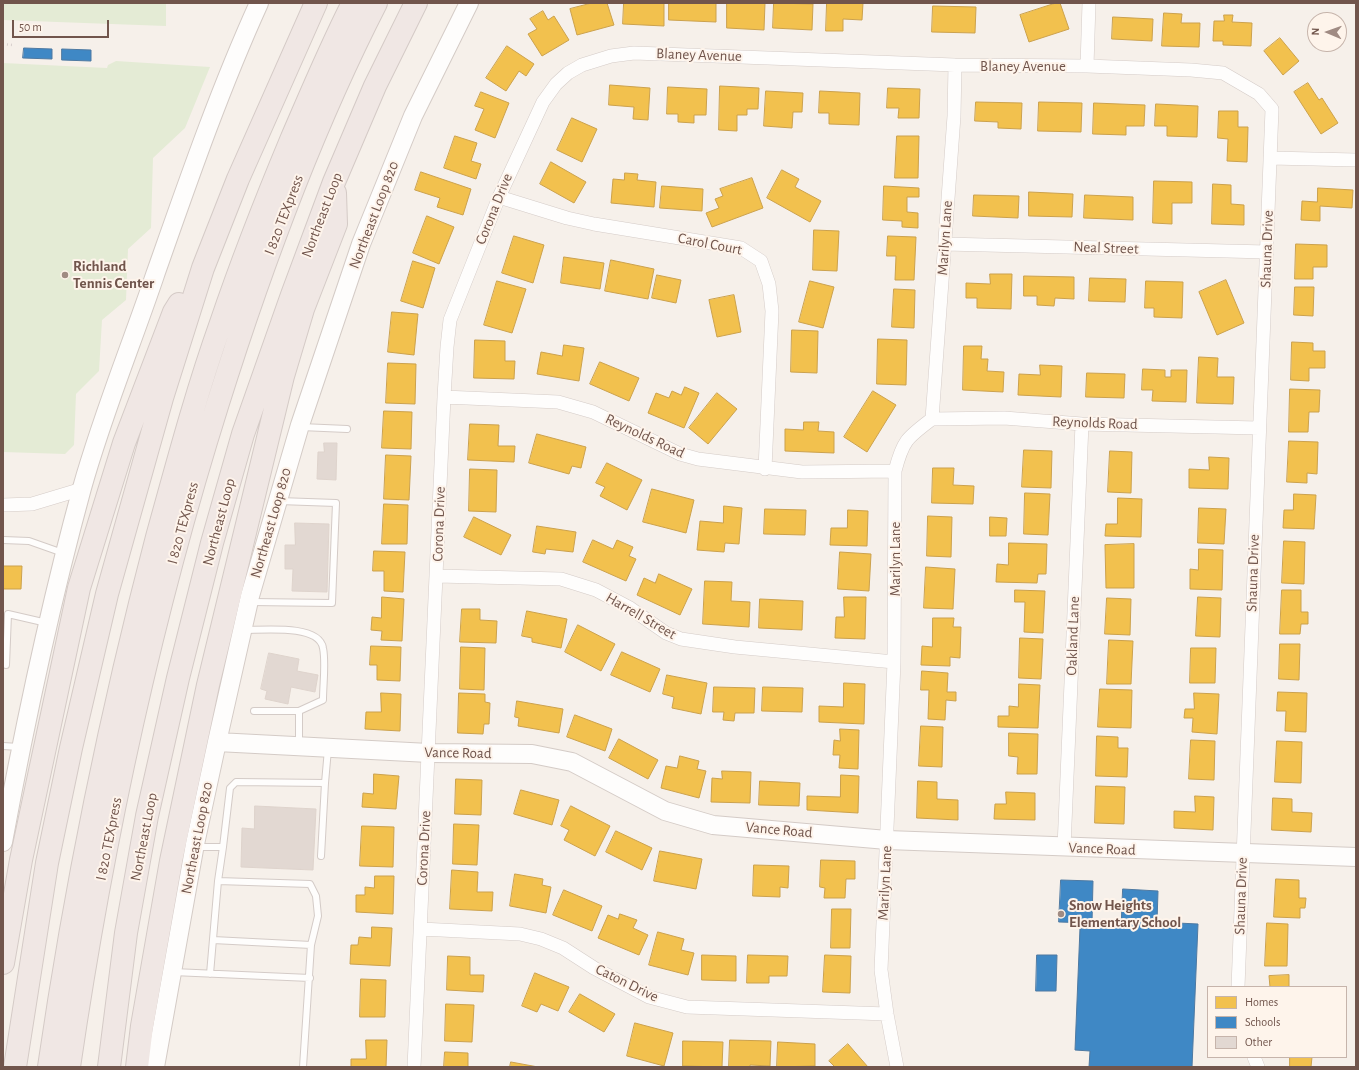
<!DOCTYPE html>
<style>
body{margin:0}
#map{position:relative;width:1359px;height:1070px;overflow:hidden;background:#f6f0ea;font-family:"Alegreya Sans",sans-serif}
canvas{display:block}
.frame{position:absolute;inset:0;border:4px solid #71554c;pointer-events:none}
.legend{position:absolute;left:1207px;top:986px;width:140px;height:72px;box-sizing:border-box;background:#fef4eb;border:1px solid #c6b4ab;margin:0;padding:5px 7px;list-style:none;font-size:12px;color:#71554c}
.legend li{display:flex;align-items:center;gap:8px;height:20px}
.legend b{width:20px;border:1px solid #c6b4ab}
.north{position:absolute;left:1307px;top:12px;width:40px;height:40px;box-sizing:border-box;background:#fef4eb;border:1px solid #c6b4ab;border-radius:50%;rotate:272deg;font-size:11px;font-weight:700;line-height:16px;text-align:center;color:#71554c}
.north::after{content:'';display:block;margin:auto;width:14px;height:18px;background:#a08b83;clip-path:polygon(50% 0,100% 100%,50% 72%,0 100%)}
.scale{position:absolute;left:12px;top:20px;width:97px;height:18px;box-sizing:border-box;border:2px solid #71554c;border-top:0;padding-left:5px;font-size:12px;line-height:14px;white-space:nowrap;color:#71554c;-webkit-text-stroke:3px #fef4eb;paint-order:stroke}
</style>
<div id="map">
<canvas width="1359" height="1070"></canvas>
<div class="frame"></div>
<ul class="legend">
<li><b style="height:11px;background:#f2c14e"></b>Homes</li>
<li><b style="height:11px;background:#3f88c5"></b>Schools</li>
<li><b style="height:11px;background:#e2d8d2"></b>Other</li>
</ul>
<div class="north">N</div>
<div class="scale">50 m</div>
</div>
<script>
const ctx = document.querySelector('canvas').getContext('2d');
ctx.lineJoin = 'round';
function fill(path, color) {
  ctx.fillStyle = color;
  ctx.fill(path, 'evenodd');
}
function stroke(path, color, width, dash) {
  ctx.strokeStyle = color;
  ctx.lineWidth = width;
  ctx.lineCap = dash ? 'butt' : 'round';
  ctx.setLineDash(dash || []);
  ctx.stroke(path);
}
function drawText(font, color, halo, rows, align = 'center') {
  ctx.font = font + ' "Alegreya Sans",sans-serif';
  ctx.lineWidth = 4;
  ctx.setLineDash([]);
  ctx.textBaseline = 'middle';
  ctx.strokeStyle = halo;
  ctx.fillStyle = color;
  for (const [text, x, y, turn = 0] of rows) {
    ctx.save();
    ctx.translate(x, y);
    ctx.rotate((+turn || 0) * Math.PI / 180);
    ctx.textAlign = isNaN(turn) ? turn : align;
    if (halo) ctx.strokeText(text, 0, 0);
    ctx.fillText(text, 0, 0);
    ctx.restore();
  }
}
fill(new Path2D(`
 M3,3H166V26L3,20Z
 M116,61L210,67L185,128L153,158L151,228L128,249L126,300L102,320L99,371L76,394L74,445L65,454L3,452V63L107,68L108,65Z`), '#e4ebd5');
const homes = new Path2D(`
 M592,3H607L614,25L577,35L570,9Z
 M624,3H664V26L623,24Z
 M669,3H716V22L669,20Z
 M727,3H765L764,30L727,28Z
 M774,3L813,4L812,30L773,28Z
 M827,3H863L862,20L843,19V31H826Z
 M1056,3H1060L1069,29L1029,42L1020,15Z
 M933,6L976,7L975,33L932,32Z
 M543,11L548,20L554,16L569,40L542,56L528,34L537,29L530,19Z
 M1164,13L1182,14L1181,23H1200L1199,47L1162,46Z
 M1224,15H1233L1232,22L1252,23L1251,46L1223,45V41H1213L1214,21H1224Z
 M1113,17L1153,19L1152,41L1112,39Z
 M1280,38L1299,61L1283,75L1264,51Z
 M507,46L534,64L526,76L519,71L506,91L486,78Z
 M1308,83L1319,100L1322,98L1338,123L1321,134L1294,92Z
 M610,85L650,88L648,120L633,119L634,107L609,105Z
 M720,86L759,88L758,109H747V115H737V131L719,130Z
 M668,87L707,89L706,115H694V123L678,122V114H667Z
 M888,88L920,89L919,118H898L899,108H887Z
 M766,91L803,93L802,112H793L792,128L764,126Z
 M820,91L860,93L859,125L829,124V113H819Z
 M481,92L509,103L495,138L475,130L484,109L475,106Z
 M976,102L1022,103L1021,129L998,128V122L975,121Z
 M1039,102L1082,103L1081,132L1038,131Z
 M1094,103L1145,105L1144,126H1126V135L1093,134Z
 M1156,104L1198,106L1197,137L1167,136V126H1155Z
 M1219,111H1238V127H1248L1247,162L1227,161L1228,139L1218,138Z
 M572,118L597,129L582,162L557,150Z
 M455,136L477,143L471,161L481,164L476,179L444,168Z
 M897,136H919L918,178H895Z
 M551,162L586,182L574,203L540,184Z
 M782,170L799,179L795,187L821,201L810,222L767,198Z
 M421,172L471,189L463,215L437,207L440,198L415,190Z
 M625,173L638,174L637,180L656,182L654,207L611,203L613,179L624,180Z
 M752,178L763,208L712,227L706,213L719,208L715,199L723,196L720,189Z
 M1154,181L1192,182V203H1172V224L1153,223Z
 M1213,184L1231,185V204L1244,205V225L1212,224Z
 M662,186L703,189L702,211L660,208Z
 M884,186L919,188V197H907V212L918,213V228L902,227V221L883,220Z
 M1318,188L1353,190L1352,208L1320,206V221L1301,220L1302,201L1317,202Z
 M1029,192L1073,194L1072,217L1029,216Z
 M974,195L1019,196L1018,218L973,216Z
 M1085,195L1133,197V220L1084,218Z
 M427,216L454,227L439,264L413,253Z
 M814,230L839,231L837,271L813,270Z
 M514,236L544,245L533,283L502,273Z
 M888,236L916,237L914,280H895L896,256H887Z
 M1296,244L1327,245V267H1313V279H1295Z
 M564,257L604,263L600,289L561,283Z
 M611,260L654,269L648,299L605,291Z
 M413,261L435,268L423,308L401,301Z
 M990,274H1012L1011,309L977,308V298H966V283L990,284Z
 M657,275L681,280L676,303L652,298Z
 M1024,276L1074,277V299L1055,298L1054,306L1037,305V296H1024Z
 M1090,278L1126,279L1125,302L1089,301Z
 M1226,280L1244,323L1217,335L1199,292Z
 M497,281L526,289L512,333L484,325Z
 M810,281L834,287L823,328L799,322Z
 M1146,281L1183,282L1182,318L1154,317V308H1145Z
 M1295,287H1314L1313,316L1294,315Z
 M894,289L915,290L914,328L892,327Z
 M734,295L741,332L717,337L709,300Z
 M392,312L418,314L414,355L388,352Z
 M792,330L818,331L817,373L791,372Z
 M878,339L907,340L906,385L877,384Z
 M475,340L505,341V361H515L514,379L474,378Z
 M1292,342L1313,343V351H1325V368H1309V381L1291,380Z
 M564,345L584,348L579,381L537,374L541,352L562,356Z
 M964,346H982L981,359H988L987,371L1004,372L1003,392L963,390Z
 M1199,357L1218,358L1217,377H1234L1233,404L1197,403Z
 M600,362L639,378L629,401L590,384Z
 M388,363L416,364L415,404L386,403Z
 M1040,365L1062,366L1061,397L1018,395L1019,374L1040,375Z
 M1143,369L1165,370V377H1171V370H1187L1186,402L1152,401L1153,390H1142Z
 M1087,373L1125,374L1124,398L1086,397Z
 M685,387L699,393L684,428L648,413L656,393L669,398L672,391L681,395Z
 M1290,389L1320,390L1319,412H1309L1308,432H1289Z
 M873,391L896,405L867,452L844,437Z
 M717,393L737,409L708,444L689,428Z
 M384,411L412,412L411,449L382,448Z
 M804,422H819L818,431L834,432V453L785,451V429L803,430Z
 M470,424L499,425L498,446H515L514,462L468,460Z
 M537,434L586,447L581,468L572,466L569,474L529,463Z
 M1289,441L1318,442L1317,474L1307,473V483L1287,482Z
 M1024,450L1052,451L1051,488L1022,487Z
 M1110,451L1132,452L1131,493L1108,492Z
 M386,455L411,456L409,500L384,499Z
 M1209,457L1229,458L1228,489L1189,488V469L1209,470Z
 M607,463L642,480L627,510L600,496L605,487L596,483Z
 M933,468H954L953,485L974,486L973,504L932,503Z
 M470,469L497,470L496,512L469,511Z
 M652,489L694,500L686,533L643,522Z
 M1025,493L1050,494L1048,535L1024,534Z
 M1294,494L1316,495L1314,529L1283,528L1284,510H1293Z
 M1118,498L1142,499L1141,537L1105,536L1106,524H1117Z
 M384,504L408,505L407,544H382Z
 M724,506L742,508L739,544L725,543L724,552L697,550L700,521L723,523Z
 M1199,508L1226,509L1224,544L1198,543Z
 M765,509L806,510L805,535L764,534Z
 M848,510L868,511L867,546L830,545L831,528H847Z
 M928,516L952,517L951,557L927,556Z
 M474,517L511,535L501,555L464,537Z
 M990,517L1007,518L1006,536H990Z
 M537,526L576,532L573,552L546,549L545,554L533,552Z
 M593,540L613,549L617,540L633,547L629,556L636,559L626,581L583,562Z
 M1284,541L1305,542L1304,584L1282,583Z
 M1009,543L1047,544L1046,574H1038L1037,583L996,582L997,564L1008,565Z
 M1134,544V588H1106L1105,545Z
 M1199,549L1223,550L1222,590L1190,589V569L1198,570Z
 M374,551L405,552L403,592L384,591V571H373Z
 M840,552L871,554L869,591L838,589Z
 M3,566H22L21,589H3Z
 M926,567L955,569L953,609L924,608Z
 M659,574L692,589L680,615L637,595L644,578L655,583Z
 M705,581L732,582L731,601L750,602L749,627L703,624Z
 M1015,590L1045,591L1043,633L1024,632L1025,602H1015Z
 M1282,590H1301V612H1308V624H1301L1300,634H1280Z
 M382,597L404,599L402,641L381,640L382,631L371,630L372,617L381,618Z
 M844,597H866L865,639L835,638L836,617H844Z
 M1198,597L1221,598L1220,637L1196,636Z
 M1107,598L1131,599L1130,635L1105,634Z
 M760,599L803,601L802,630L759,628Z
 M462,609H480V620L497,621L496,643L460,642Z
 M527,611L567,619L561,648L532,642V638L522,636Z
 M933,618H954L953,627H961L960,658L950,657V666L921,665L922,646L932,647Z
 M578,625L615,644L601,671L565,652Z
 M1020,638L1043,639L1041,679L1019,678Z
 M1109,640L1133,641L1131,684H1107Z
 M1280,644H1300L1299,680L1279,679Z
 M371,646L401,647L400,681L377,680V665H370Z
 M461,647L485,648L484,690L460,689Z
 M1191,648H1216L1215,683H1190Z
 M622,652L660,669L650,692L611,675Z
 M922,671L948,673L947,692H956V701L946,700L945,720L928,719L929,690H921Z
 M667,675L707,683L701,714L672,708L674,697L663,694Z
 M844,683L865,684L864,724L819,722V706L843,707Z
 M1019,684L1040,685L1038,728L998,727V716H1009V706L1018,707Z
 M714,687L755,688L754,713H735L734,721L723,720L724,712H713Z
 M763,687L803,688L802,712L762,711Z
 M1100,689L1132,690L1131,728L1098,727Z
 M1278,692L1307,693L1306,732L1285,731L1286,711H1277Z
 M381,693L401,694L400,731L365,729L366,712H381Z
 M459,693L485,694V702L490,703L489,724H484L483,734L458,733Z
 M1194,693L1219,694L1217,734L1192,732L1193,718H1184L1185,709H1194Z
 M517,701L563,709L559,733L518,726L519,718L515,717Z
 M575,715L612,729L605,751L567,737Z
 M921,726L943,727L942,767L919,766Z
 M840,729L859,730L858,769L839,768L840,755H833L834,740L840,741Z
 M1009,733L1038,734L1037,774H1017L1018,757L1009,756Z
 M1097,736L1118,737V748H1128L1127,777L1096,776Z
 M619,739L658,760L648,779L609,758Z
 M1191,740L1215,741L1214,780L1189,779Z
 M1277,741L1302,742L1301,783L1275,782Z
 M680,756L699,761L697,769L706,771L699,798L661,788L666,766L677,768Z
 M722,771L751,772L750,803L711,802L712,778L722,779Z
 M374,774L399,776L396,809L362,807L363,793L373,794Z
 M841,775L859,776L858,813L807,810V796L840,797Z
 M456,779L482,780L481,815L455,814Z
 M760,781L800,783L799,806L759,805Z
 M918,781L937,782V799L958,800V820L917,818Z
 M1096,786L1125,787L1124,824L1095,823Z
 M521,790L559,800L552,825L514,814Z
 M1006,792L1035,793V820L994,819L995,804H1006Z
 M1195,796L1214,797L1213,830L1174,828V811L1195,812Z
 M1273,798L1292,799V812L1312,813L1311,832L1272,830Z
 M571,806L610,826L595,856L564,840L569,830L561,826Z
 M454,824L479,825L477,865L453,864Z
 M362,826L394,827L393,867L360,866Z
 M616,831L652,848L642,870L606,852Z
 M660,851L702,859L696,889L654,881Z
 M821,860L855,861V879H846L845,898H824L825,888L820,887Z
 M754,865L789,866L788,888L780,887V897L753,896Z
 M452,870L478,872L477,892H493L492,911L450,909Z
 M515,874L543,879L542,885L551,887L546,913L510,906Z
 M375,876H394L393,914L356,912V895H365V887L374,888Z
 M1276,879L1299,880V898H1306L1305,908H1300V918L1274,917Z
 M564,890L602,906L592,931L553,915Z
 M832,909H851L850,948H831Z
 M620,914L637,920L633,928L648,935L639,955L598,938L608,915L618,919Z
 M1267,923L1288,924L1287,966H1265Z
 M372,927L392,928L390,966L350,964L351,945H358L359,937L371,938Z
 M658,932L684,939L681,950L694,953L688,975L649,965Z
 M702,955L736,956V981L702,980Z
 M748,955L788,956L787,976H769V983H747Z
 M825,955L851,956L850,993L823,992Z
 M448,956L470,957V975H484L483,992L447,990Z
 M535,973L569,987L558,1011L541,1004L537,1012L522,1006Z
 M1289,975V987H1270L1269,976Z
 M361,979L386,980L385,1017H360Z
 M580,994L615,1014L604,1032L569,1012Z
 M446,1004L474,1005L472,1042L445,1041Z
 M635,1023L673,1033L664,1066L627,1056Z
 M366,1040H387L386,1067H351V1059H366Z
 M730,1040L771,1041L770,1066L750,1065V1067H729Z
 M683,1041L723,1042L722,1067L683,1066Z
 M778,1042L815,1044V1066L777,1067Z
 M848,1044L868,1067H835L829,1061Z
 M445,1052L468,1053V1067H444Z
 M1290,1057H1312L1311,1067H1290Z
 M511,1062L538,1067H510Z`);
fill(homes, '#f2c14e');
stroke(homes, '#cba14d', 1);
const schools = new Path2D(`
 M24,48L52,49V59L23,58Z
 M62,49L91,50V61L62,60Z
 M1061,880L1093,881L1092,923L1059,922Z
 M1123,889L1158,891L1157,922L1198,924L1192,1067H1089L1090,1051L1075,1050L1080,928L1096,929L1097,920L1121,921Z
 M1037,955H1057L1056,991H1036Z`);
fill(schools, '#3f88c5');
stroke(schools, '#4e79a1', 1);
const building = new Path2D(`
 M324,443H337L336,480L317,479L318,452H324Z
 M295,523L329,524L327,592L292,591L293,569H285V545H295Z
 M269,653L299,659L297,671L318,675L315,692L291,687L288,704L265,699L267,691L261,689Z
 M255,806L316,809L313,870L241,867L242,828L254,829Z`);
fill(building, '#e2d8d2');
stroke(building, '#ded3cc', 1);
const lane = new Path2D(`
 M301,427L347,429
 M3,540L29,541L63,553
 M251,602L332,603L336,503L279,501
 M244,630C263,630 319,624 323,648C326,663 323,684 323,700L299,711V746
 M6,665L8,614L47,623
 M254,711H299
 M3,746L19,747
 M196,847H223L230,788L236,782L325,783L328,749
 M223,847L218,881L310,884L316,896L318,916L311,945L303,1067
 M321,856L325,783
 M213,940L311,945
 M173,972L310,978
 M210,974L218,881`);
const street = new Path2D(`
 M1087,66L1089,3
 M1271,158L1356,160
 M499,197L567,218L594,224L741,248L761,261L769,284L772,311L765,469
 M945,244L1267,252
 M444,397L558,402L593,412L680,454L698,459L802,472L895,471
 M932,419L1004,418L1082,424L1259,428
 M3,505L32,504L82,489
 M437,576L561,579L596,590L630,608L666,633L681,639L735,647L894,662
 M1064,847L1082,424
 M421,929L520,934L541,939L563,948L594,968L649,997L687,1007L887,1014
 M1254,1057L1258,1067
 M414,1067L444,397L447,347L450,320L499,197L543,102L556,84L568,73L582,65L611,56L634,53L955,65L1087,66L1191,70L1223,73L1259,94L1272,109L1238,987
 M897,1067L887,1014L881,970L894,662L895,471C903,440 907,438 932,419L954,116L955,65`);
const secondary = new Path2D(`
 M217,742L429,753L532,754L572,762L665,811L713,825L887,840L1356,857
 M3,842C25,723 50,605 82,488C102,416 131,346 155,275C187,184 219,91 259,3
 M155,1067L195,844L217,742L250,596L300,425L361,244L413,116L469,3`);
const highway = new Path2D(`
 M3,963L21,860L79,588L124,443L174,312L179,304
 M15,1067L47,863L71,748L107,594L162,398L203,268L238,179L316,3
 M49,1067C75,888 111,712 157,537C177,465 196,393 221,323C242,261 266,200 291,140C311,94 330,48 353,3
 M69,1067C102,842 150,619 218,403C261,266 311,130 376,3
 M109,1067L126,933L147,816L178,678L212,543L243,434L292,295L334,182L375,86L416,3
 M137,1067L142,1026L171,861L208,685L283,376L303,309L336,224L335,193`);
stroke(lane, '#d4cbc7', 8);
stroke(street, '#d4cbc7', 14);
stroke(secondary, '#d4cbc6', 20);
stroke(highway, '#d4cac6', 24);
stroke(new Path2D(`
 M3,44L13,45`), '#d9d0ce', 2.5, [1, 3]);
stroke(lane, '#fefdfc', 6);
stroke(street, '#fefdfc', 13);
stroke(secondary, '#fefdfc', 18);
stroke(highway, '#f0e7e4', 22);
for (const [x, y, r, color] of [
 [65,275,4,"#a08b83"],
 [1061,914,4,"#a08b83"]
]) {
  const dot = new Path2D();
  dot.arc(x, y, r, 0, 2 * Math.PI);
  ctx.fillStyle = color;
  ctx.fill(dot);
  stroke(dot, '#fef4eb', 1.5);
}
drawText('15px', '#71554c', '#fef4eb', [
 ["Blaney Avenue",699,55,2],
 ["Blaney Avenue",1023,66],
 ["Corona Drive",494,209,-68],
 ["I 820 TEXpress",284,215,-69],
 ["Northeast Loop",322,215,-69],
 ["Northeast Loop 820",374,215,-69],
 ["Marilyn Lane",945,238,-86],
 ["Carol Court",710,244,11],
 ["Neal Street",1106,248,2],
 ["Shauna Drive",1267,249,-88],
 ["Reynolds Road",1095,423,2],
 ["Reynolds Road",645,436,25],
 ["Northeast Loop",219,522,-75],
 ["I 820 TEXpress",183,523,-75],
 ["Northeast Loop 820",271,523,-74],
 ["Corona Drive",439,524,-88],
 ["Marilyn Lane",895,559,-90],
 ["Shauna Drive",1253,573,-88],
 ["Harrell Street",641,616,30],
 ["Oakland Lane",1073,636,-88],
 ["Vance Road",458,753,1],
 ["Vance Road",779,830,5],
 ["Northeast Loop",144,837,-79],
 ["Northeast Loop 820",197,838,-79],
 ["I 820 TEXpress",109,839,-79],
 ["Corona Drive",424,848,-87],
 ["Vance Road",1102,849,2],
 ["Marilyn Lane",885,883,-87],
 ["Shauna Drive",1241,896,-88],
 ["Caton Drive",627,983,26]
]);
drawText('bold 15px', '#71554c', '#fef4eb', [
 ["Richland",73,266],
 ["Tennis Center",73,283],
 ["Snow Heights",1069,905],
 ["Elementary School",1069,922]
], 'left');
</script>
